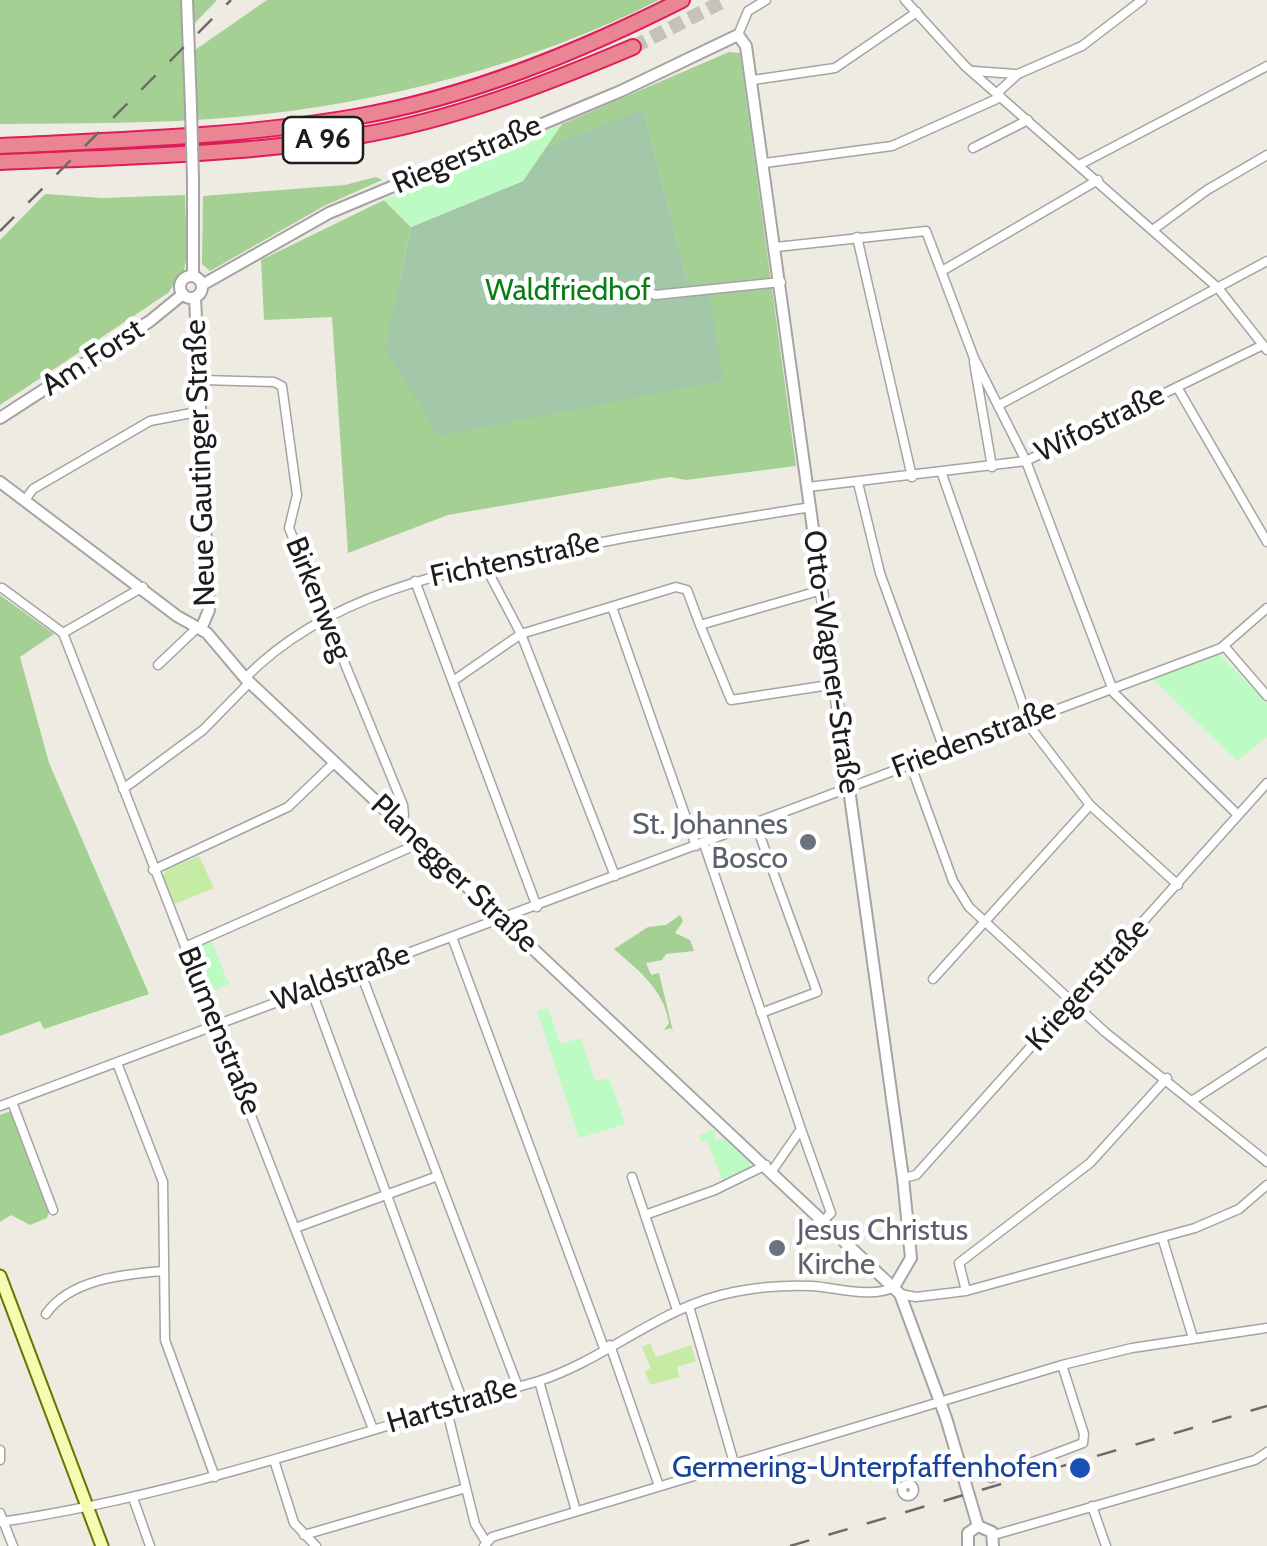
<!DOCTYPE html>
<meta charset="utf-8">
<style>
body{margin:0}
canvas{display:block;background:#eeebe2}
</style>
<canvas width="1267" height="1546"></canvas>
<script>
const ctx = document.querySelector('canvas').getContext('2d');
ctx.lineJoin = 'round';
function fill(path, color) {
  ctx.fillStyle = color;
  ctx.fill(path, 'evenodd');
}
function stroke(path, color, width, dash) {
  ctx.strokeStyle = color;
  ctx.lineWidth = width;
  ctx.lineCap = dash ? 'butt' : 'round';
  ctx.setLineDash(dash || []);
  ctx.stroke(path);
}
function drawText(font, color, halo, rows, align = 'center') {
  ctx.font = font + ' Cabin,sans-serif';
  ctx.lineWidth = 9;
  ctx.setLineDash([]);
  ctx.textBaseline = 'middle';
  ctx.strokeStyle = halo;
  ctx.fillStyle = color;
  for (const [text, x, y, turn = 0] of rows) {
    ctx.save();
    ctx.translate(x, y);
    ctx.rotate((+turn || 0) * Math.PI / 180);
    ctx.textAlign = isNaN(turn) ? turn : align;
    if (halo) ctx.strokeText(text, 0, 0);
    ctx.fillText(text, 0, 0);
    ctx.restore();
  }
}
fill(new Path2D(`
 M199,856L214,888L172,905L162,878L166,870Z
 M650,1343L656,1357L691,1345L696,1361L677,1367L679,1377L650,1385L645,1371L651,1368L642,1347Z`), '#c5eba5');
fill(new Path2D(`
 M0,0H217L194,24L195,50L267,0H659C530,65 380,104 236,117C158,124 78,123 0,124Z
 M729,52L740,53L796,466L686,480L670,477L448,515L348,553L332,317L264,320L261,260L384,200L411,227L400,278L687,279L643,110L546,147L562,124Z
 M376,177L382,180L324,206L210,271L202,264L203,196L345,185Z
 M45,194L103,198L185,195L187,255L184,271L168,293L0,405V240Z
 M0,595L54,634L20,657L49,763L149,994L44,1029L40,1021L0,1036Z
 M680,915L683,921L675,933L690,940L694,951L666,954L662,960L646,963L651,975L659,973L673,1032L671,1028L664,1030L669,1023C663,988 639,971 614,949L648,927L666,925Z
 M11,1111L49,1211L47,1218L30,1225L11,1215L0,1222V1115Z`), '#a4d094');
fill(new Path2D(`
 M643,109L687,279L709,296L724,380L439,436L385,349L411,227L523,181L546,147Z`), '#a2c8a9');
fill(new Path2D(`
 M562,124L523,181L411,227L384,200Z
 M1219,654L1267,703V737L1237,761L1153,679Z
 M211,940L229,984L207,993L190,949Z
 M548,1008L560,1044L581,1038L595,1081L609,1078L625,1124L579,1138L537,1011Z
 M716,1129L714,1140L725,1138L752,1162L745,1173L723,1182L707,1141L701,1142L698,1136Z`), '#bcfbc3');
stroke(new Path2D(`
 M633,47L726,0`), '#c4c2bb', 14, [14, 7]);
const minor = new Path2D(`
 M905,0L965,66L1218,288L1267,350
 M738,35L748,11L766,0
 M974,71L1015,74
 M753,80L835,68L917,12
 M997,93L1018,74L1082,46L1142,0
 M973,148L1028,120
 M765,163L892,146L1001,97
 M1081,164L1267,66
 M1154,229L1207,190L1267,155
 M857,237L912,477
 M776,247L926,231L974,358L1026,461L1114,693L1238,815
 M942,271L1098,180
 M648,292L655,295L781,282
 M974,362L992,467
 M202,380L274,382L282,386L297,495L289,528L403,805L404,815L399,823
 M1177,387L1267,542
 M999,405L1267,261
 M942,474L1031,728L1090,805L1178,885
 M858,483L880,573L944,749
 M808,487L1026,461L1263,345
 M25,500L33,489L150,421L202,411
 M484,564L521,634L615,876
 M415,581L537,907
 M2,588L63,633L143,587
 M612,607L696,846
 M700,625L731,700L836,684
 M63,633L373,1429
 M1225,647L1267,696
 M158,665L198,627
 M245,678C332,590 454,570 571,548C651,532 731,520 811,507
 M453,681L521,634L676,587L687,590L700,625L822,590
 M910,763L953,881L969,907L1105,1032L1267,1162
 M123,789L203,730L250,682
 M756,825L817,992L761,1013
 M704,844L801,1129L772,1171
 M153,870L288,807L335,762
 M452,937L604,1348
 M185,947L420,843
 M360,971L518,1387
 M933,979L1090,805
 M311,989L463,1402
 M117,1063L163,1182L165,1340L215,1477
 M1193,1100L1267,1052
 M12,1102L53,1210
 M0,1106L1221,648L1267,608
 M801,1129L831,1213L823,1221
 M632,1177L677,1310
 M903,1178L916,1175L1267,783
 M645,1215L715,1190L766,1165
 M298,1227L438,1176
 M1162,1237L1193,1338
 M966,1291L959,1263L1090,1163L1167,1078
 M900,1294L916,1297L966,1291L1195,1228L1239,1209L1267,1185
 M689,1306L734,1463
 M46,1314C70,1279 125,1274 164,1271
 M610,1345L659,1486
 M539,1381L576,1511
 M446,1407L475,1524L486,1542
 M0,1450V1460
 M274,1460L294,1523L316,1546
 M991,1478L1083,1443L1084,1434L1062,1365
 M902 1490a6 6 0 1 1 12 0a6 6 0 1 1-12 0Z
 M133,1498L150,1546
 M1092,1506L1106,1546
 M0,1513L13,1546
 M0,1522C185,1495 360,1431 539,1381C607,1359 661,1306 734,1292C759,1287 785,1285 811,1286C835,1287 871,1299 894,1287
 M304,1535L466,1488
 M994,1535L1255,1460L1267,1452
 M484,1546L492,1537L1062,1365L1132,1348L1267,1328`);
const tertiary = new Path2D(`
 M187,0L191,108
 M193,276V180
 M180 287a11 11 0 1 1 22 0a11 11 0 1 1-22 0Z
 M202,285L329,213L621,91L738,35L746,46L903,1178L911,1258L894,1287
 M195,297L209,610L201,629
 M0,418L150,321L183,294
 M0,482L177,616L207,633L245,678L900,1294L946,1418L978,1526
 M978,1526L992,1532L993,1546
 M968,1546V1533L978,1526`);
const secondary = new Path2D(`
 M0,1276L102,1546`);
const motorway = new Path2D(`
 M0,146C118,140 238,137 355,117C469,97 579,52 682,0
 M0,162C119,157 239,155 357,136C453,120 543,85 633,47`);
stroke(minor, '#a4a4a4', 11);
stroke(tertiary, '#a4a4a4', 14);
stroke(secondary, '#670', 15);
stroke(motorway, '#df1c58', 18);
stroke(minor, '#fff', 8);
stroke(tertiary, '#fff', 10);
stroke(secondary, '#f5fcb2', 11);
stroke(motorway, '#ea8594', 14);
stroke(new Path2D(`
 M0,231L231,0
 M790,1546L1267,1406`), '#6b6b6b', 2.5, [20, 20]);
const tertiaryBridge = new Path2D(`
 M191,108L193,180`);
stroke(tertiaryBridge, '#a4a4a4', 14, []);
stroke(tertiaryBridge, '#fff', 10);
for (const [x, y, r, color] of [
 [808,842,10,"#6b7280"],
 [777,1248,10,"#6b7280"],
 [1080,1468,12,"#1a4fb4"]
]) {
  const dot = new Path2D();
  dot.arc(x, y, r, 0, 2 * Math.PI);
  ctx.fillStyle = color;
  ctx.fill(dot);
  stroke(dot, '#fff', 4);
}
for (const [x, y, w] of [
 [323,140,80]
]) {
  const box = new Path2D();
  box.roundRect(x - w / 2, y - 23, w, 46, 8);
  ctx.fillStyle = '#fff';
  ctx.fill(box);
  stroke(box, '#1d1d1d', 2.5);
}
drawText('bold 28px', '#1d1d1d', null, [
 ["A 96",323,140]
]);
drawText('30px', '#1d1d1d', '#fff', [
 ["Riegerstraße",467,155,-23],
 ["Am Forst",93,358,-33],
 ["Wifostraße",1100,424,-26],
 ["Neue Gautinger Straße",201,463,-92],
 ["Fichtenstraße",515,560,-12],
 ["Birkenweg",318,599,68],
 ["Otto-Wagner-Straße",831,662,82],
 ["Friedenstraße",974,739,-21],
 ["Planegger Straße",454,874,43],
 ["Waldstraße",341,978,-20],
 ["Kriegerstraße",1088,985,-48],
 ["Blumenstraße",219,1031,68],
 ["Hartstraße",452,1406,-16]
]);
drawText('30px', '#077e15', '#fff', [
 ["Waldfriedhof",568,291]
]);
drawText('30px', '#5b616d', '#fff', [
 ["St. Johannes",788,825],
 ["Bosco",788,859],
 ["Jesus Christus",797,1231,"left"],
 ["Kirche",797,1265,"left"]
], 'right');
drawText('30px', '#164399', '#fff', [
 ["Germering-Unterpfaffenhofen",1058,1468]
], 'right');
</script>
